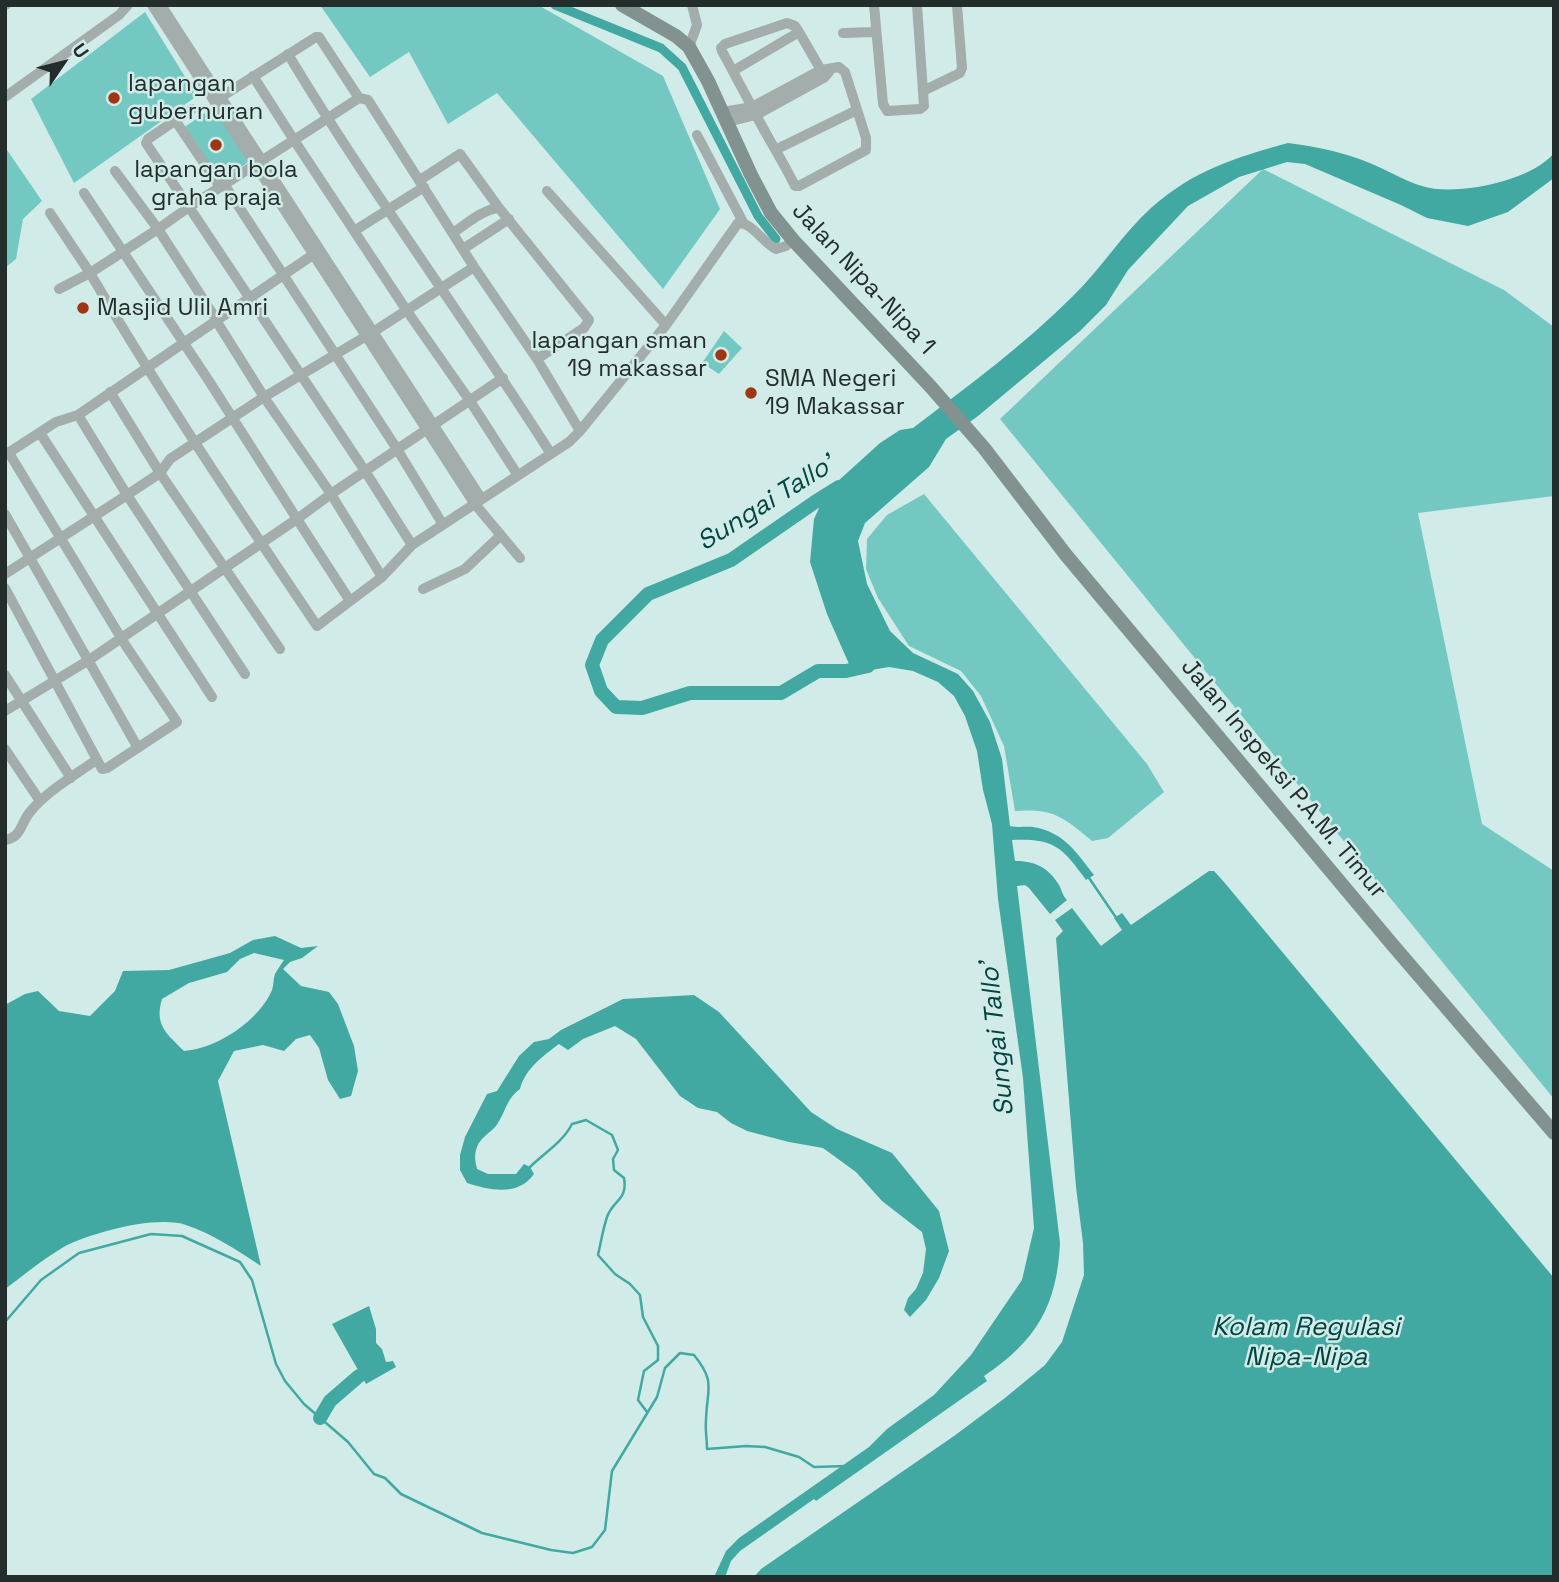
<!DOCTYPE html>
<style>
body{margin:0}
#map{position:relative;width:1559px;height:1582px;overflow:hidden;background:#d1ebe8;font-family:"Space Grotesk",sans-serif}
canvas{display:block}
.frame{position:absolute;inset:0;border:7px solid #232d2c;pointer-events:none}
.north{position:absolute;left:28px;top:28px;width:70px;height:70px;-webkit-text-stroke:5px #d1ebe8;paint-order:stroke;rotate:55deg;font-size:19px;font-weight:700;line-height:28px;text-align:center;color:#232d2c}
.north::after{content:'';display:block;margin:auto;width:24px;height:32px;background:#232d2c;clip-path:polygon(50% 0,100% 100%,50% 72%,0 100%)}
</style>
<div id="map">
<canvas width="1559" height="1582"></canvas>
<div class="frame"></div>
<div class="north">U</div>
</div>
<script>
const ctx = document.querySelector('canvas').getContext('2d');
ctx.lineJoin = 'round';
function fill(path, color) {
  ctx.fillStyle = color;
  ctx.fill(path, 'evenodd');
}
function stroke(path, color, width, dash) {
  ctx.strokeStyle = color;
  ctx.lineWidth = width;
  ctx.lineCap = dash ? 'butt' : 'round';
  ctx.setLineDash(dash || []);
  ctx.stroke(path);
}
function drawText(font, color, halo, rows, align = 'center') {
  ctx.font = font + ' "Space Grotesk",sans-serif';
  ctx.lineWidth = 5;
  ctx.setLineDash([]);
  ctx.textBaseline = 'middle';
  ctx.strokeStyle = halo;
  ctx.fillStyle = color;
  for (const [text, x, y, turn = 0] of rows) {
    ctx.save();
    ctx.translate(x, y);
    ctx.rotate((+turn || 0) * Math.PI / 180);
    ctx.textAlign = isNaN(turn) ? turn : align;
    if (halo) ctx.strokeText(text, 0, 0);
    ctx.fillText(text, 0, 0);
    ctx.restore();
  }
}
fill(new Path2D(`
 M320,5H538L663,76L720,209L663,289L497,93L448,124L409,52L370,77Z
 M145,12L197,96L74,183L31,99Z
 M214,107L250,161L219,182L183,128Z
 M5,147L42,201L23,219L16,259L5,268Z
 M1263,169L1504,290L1554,327V496L1418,513L1482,824L1554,871V1099L1000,419Z
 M724,331L742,348L719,374L702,363Z
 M924,494L1147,764L1164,792L1108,838L1092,841C1064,817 1053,808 1015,811L1004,746L981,696L961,671L909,646L878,598L866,569L867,539L887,515Z`), '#73c9c1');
fill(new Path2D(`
 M1288,143C1318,147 1344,152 1372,164C1389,171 1405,181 1422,186C1454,197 1532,181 1554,153V178L1508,212L1468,226L1427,218L1401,205L1305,164L1287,162L1239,177L1188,206L1128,270L1106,305L1080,331L978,416L946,439L929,467L865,523L858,541L867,584L890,631L913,653L958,674L973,691L990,722L1002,759L1010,826C1018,828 1026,826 1033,827C1064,832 1076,852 1094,875L1086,880C1062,847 1054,838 1012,840L1015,861C1035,861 1048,867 1059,885C1062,890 1062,895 1067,900L1050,914L1029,888L1025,885L1017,886L1060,1243C1057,1306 1036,1341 984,1376L987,1381L816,1501L814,1499L740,1551L731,1561L725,1577H714L726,1551L739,1538L869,1447L887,1429L934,1395L971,1355L1022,1280L1034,1228L1023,1078L998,899L992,824L983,790L977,751L965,716L954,696L938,682L913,671L889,667L853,673L827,614L810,562L814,519L827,491L880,443L900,430L913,428C968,386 1024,345 1073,296C1101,269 1122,234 1151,208C1194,170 1234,158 1288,143Z
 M1209,871H1214L1224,882L1554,1278V1577H754L761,1569L954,1436L1005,1398L1045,1365L1062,1342L1084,1275L1083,1243L1076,1187L1056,938L1063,931L1055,920L1072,908L1101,946L1122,930L1114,918L1122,913L1131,925Z
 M275,936L301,948L318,946L302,958L290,962L283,969L301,986L329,992L338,1004L354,1046L358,1071L351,1096L340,1099L328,1080L319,1048L310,1035L296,1039L284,1051L263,1045L234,1051L218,1081L261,1266C238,1251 213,1234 186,1225C156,1215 89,1233 62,1248C42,1260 24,1275 5,1289V1005L25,994L38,991L59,1011L90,1016L115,991L123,971L169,970L230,953L253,940ZM254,953L284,960C281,964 278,969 275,974C273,979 274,985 272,990C259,1021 216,1049 184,1051C167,1034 154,1025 162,999L189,983L227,972L240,959Z
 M694,995L719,1012L811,1112L837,1129L892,1153L939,1211L949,1251L939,1278L926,1300L910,1317L904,1310L908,1298L916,1289L923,1273L926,1249L922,1232L882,1201L856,1172L823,1148L789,1142L747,1131L731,1123L717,1112L698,1108L680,1096L636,1039L615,1026L583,1039L568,1050L559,1044C543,1056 525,1069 520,1089C506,1099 506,1112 496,1126C490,1133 480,1138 477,1147C474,1155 475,1160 477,1169L488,1174H516L524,1164L530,1167L534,1174C518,1197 489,1190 467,1183L460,1170V1155L465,1137L487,1094L497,1091L519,1056L534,1042L549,1039L561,1030L623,999Z
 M369,1306L376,1329V1343L382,1349L386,1362L393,1361L396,1367L366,1384L332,1324Z`), '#41a9a1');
stroke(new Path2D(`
 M1087,875L1117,919
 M530,1167C544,1153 563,1142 572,1124L586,1120L612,1135L618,1150L613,1159L614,1170L624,1178C628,1200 613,1200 607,1217C603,1229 601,1242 598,1255L615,1274L630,1284L640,1295L643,1317L658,1346V1360L644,1371L638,1400L647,1412
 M5,1322L41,1280L79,1253L151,1234L182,1236L240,1262L252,1280L276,1364L285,1381L304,1404L348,1442L374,1474L385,1478L401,1494L482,1533L551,1550L573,1553L592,1547L605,1530L612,1471L657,1397L665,1368L680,1353L694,1355C716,1382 707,1388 706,1420C705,1429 707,1440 707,1449L746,1446L765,1447L799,1457L814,1467L847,1466`), '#41a9a1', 2.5);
stroke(new Path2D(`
 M555,5L661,48L682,67L758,216L776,239`), '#41a9a1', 9);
stroke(new Path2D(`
 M839,487L815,502L731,560L648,594L602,640L592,665L601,691L616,707L642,708L690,693H781L818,671H846L868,666
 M320,1418L330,1401L359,1376`), '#41a9a1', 14);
stroke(new Path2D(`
 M5,5H6
 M152,5L474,503L520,558
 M161,5L481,498
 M874,5L883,104L887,111L920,109L924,106L917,5
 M843,33L876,32
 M689,47L697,25L692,5
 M288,54C370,191 465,318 551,454
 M733,71L799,32L825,77
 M253,76L294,140L189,207L365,471L412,545
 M923,91L960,73L962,68L957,5
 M5,97L119,15L128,5
 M221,97L316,37H319L359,98
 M192,109L148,139L146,143L189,207L158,229L216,319
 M723,112L752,107L821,70L839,67L845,72L866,138V150L799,186H795C782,159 765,134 752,107L722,51L721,48L725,44L787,23L795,26L799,32
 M175,120L220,187
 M727,122L756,115L825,77L829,72
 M697,135L743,222
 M777,149L857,110
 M115,171L158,229L90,273C160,393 239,510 317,626L382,577
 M420,180L460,154L499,208
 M224,184L397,449L442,523
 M547,191L666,325
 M84,193L209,381L297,519L331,494L264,397L373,332L474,267
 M50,213L90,273L59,289
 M354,231L424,187
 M453,233C466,224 483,209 499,208L589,320L584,328L537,359
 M463,249L509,219
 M503,378L331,494L382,577L412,545L569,442L580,431L666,325L738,223C752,222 763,243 776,249L786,246L793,240
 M110,392L160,473L280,649
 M78,415L317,252
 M40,433L212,697
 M5,455L56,422L78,415L127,495L160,473L170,459L264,397L217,322
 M517,474L470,401L407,311L294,140L359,98L368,100L474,267L537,359L580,431
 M5,514L138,748
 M5,574L127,495L245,674
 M5,588L102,769L107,768L177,722L126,646L9,453
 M423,589L465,569L500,536
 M5,675L71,778
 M5,711L89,660L297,519L350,601
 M5,749L40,801
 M5,840C22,837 20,824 30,812C47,791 74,776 96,760`), '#a2adac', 10);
stroke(new Path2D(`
 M622,5L676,36L689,47L708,81L751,175L771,213L793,240L930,386L984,448L1066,555L1391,943L1554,1133`), '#819290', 14);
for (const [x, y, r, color] of [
 [114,98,7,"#9d3611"],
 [216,145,7,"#9d3611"],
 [83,308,7,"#9d3611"],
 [721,355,7,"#9d3611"],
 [751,393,7,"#9d3611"]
]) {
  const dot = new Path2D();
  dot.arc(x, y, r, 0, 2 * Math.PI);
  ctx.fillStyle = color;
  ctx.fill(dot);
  stroke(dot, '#d1ebe8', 2.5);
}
drawText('24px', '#232d2c', '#d1ebe8', [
 ["lapangan",128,84],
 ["gubernuran",128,112],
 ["lapangan bola",216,170,"center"],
 ["graha praja",216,198,"center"],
 ["Masjid Ulil Amri",97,308],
 ["lapangan sman",707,341,"right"],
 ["19 makassar",707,369,"right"],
 ["SMA Negeri",765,379],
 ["19 Makassar",765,407]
], 'left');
drawText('24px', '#232d2c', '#d1ebe8', [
 ["Jalan Nipa-Nipa 1",863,279,47],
 ["Jalan Inspeksi P.A.M. Timur",1283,779,50]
]);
drawText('italic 26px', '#024440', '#d1ebe8', [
 ["Sungai Tallo'",766,504,-32],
 ["Sungai Tallo'",998,1039,-96],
 ["Kolam Regulasi",1306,1328],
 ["Nipa-Nipa",1306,1358]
]);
</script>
